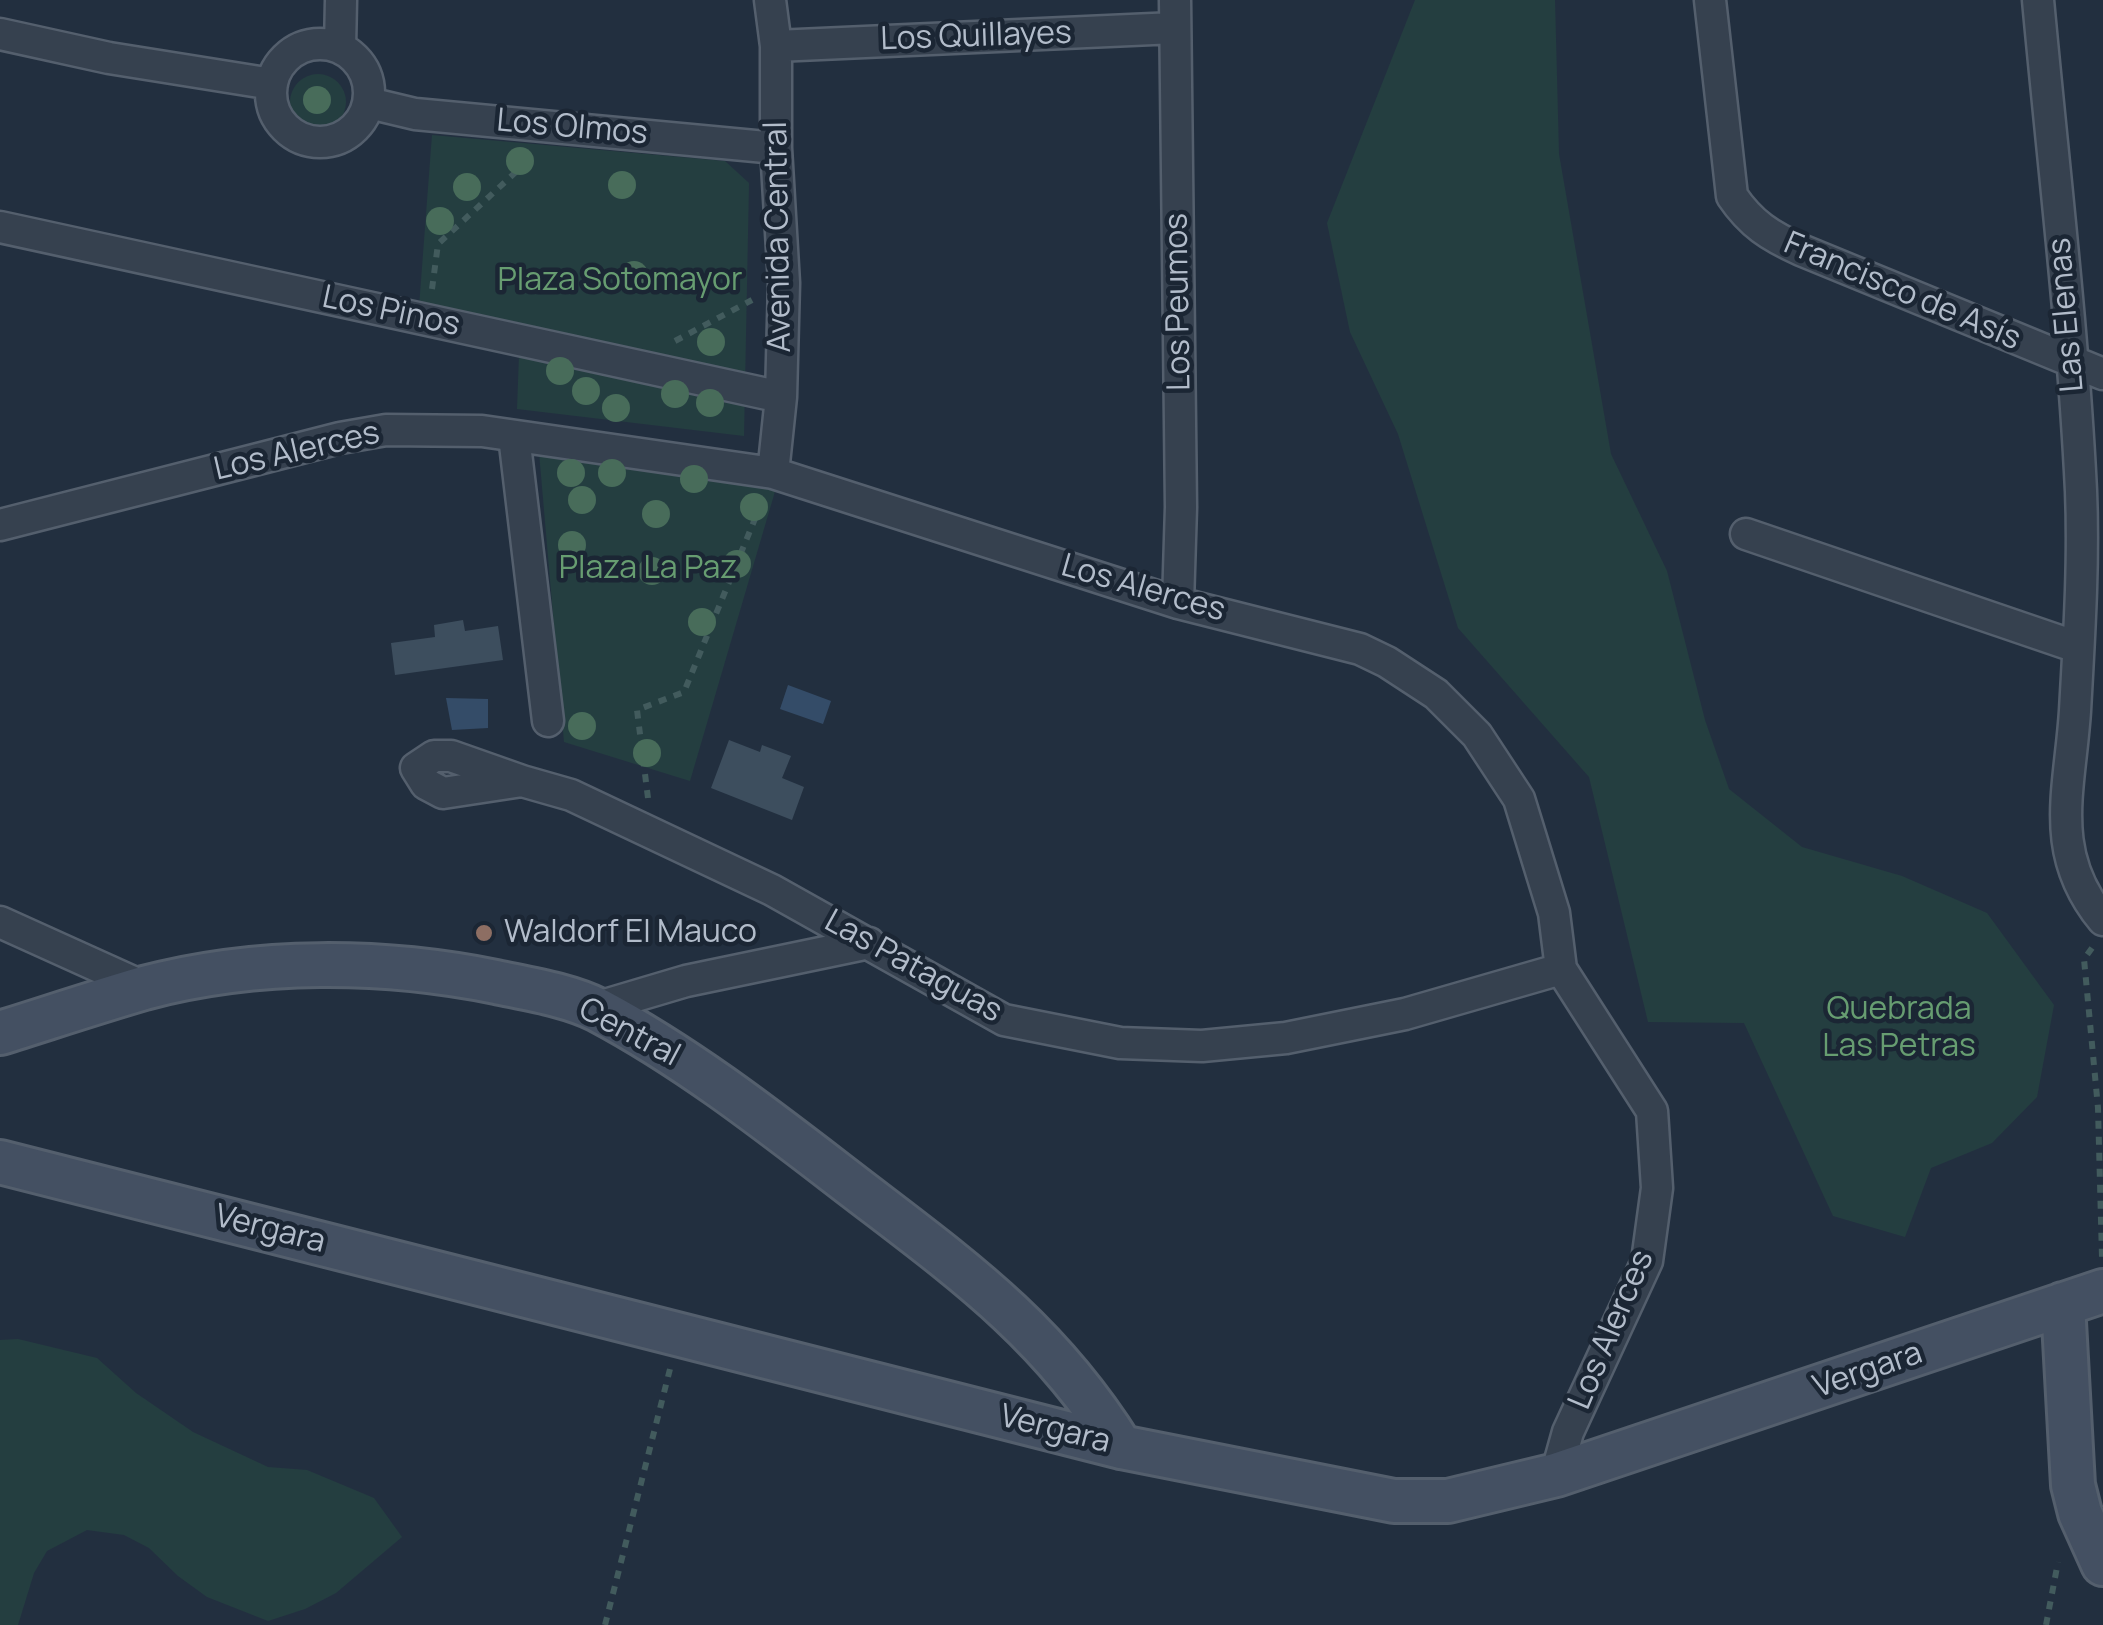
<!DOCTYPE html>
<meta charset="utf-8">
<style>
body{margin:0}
canvas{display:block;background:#222f3f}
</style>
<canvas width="2103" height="1625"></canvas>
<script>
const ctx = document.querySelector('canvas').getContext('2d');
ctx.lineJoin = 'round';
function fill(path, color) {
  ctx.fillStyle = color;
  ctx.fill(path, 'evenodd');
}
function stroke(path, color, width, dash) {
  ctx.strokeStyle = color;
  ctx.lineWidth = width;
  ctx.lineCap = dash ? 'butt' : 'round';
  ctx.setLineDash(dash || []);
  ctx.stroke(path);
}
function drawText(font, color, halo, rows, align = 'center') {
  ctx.font = font + ' Manrope,sans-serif';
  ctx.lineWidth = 9;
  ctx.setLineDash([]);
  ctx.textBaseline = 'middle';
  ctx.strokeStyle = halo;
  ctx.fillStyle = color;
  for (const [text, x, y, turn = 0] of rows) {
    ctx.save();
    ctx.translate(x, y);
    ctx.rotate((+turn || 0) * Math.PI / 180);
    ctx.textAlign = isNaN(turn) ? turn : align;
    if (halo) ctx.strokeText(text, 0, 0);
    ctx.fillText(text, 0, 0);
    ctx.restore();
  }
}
fill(new Path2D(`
 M1415,0H1555L1559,154L1611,454L1667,571L1705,720L1729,789L1802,847L1902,876L1987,913L2054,1005L2037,1097L1992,1143L1931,1168L1905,1237L1833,1216L1744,1023L1648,1022L1589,777L1458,628L1398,434L1350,332L1327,223Z
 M290 102a28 28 0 1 1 56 0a28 28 0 1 1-56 0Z
 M432,135L725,161L749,183L744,436L517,409L519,356L471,345L472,315L419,307Z
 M539,452L776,488L690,781L564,742Z
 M18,1339L97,1358L136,1393L193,1432L268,1467L307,1470L374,1498L402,1537L336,1593L305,1609L268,1621L207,1597L178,1576L149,1548L124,1535L87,1530L47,1551L34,1573L18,1625H0V1340Z`), '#243e40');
fill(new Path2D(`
 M788,685L831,701L823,724L780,709Z
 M446,698L488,699V728L452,730Z`), '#344c68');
fill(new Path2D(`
 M463,620L465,631L498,626L503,660L395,675L391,643L435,637L434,625Z
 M729,740L760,752L762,745L791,756L782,778L804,787L792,820L711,788Z`), '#3d4e5e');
const street = new Path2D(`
 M770,0L776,46V148L784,283L781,397L773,473
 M1175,0L1181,507L1178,603
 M1710,0L1732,196C1751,224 1770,236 1801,250L2103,374
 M2038,0C2053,163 2073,327 2081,491C2084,563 2079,639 2075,711C2070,790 2047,852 2103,920
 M0,34L109,58L272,84
 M271 93a49 49 0 1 1 98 0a49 49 0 1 1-98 0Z
 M776,46L1175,28
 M340,48L341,0
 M369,103L415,114L776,148
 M0,227L781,397
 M514,436L548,721
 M0,525L340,438L386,430L482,431L773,473L1178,603L1360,649L1387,662L1436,694L1477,735L1519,799L1554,913L1561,969L1652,1111L1657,1188L1647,1261L1568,1432L1556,1475
 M1746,534L2077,647
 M434,756H451L522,781L443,793L426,784L416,768Z
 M522,781L571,795L772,890L1004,1020L1120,1043L1202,1046L1286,1038L1405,1014L1561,969
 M0,922L146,988
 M595,1008L686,981L869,943`);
const secondary = new Path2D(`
 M0,1033C48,1018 96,1002 144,988C257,958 382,959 496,982C529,989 568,995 598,1010C690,1059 771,1123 853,1186C960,1268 1048,1330 1121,1447
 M0,1162L1121,1447L1394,1501H1448L1556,1475L2103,1291
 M2063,1304L2073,1485L2080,1513L2103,1564`);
stroke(street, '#545f6d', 35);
stroke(secondary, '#545f6d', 48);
stroke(new Path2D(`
 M432,289L438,244L531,158
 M675,341L752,300
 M648,798L637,710L684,692L761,504
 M2092,948L2084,959L2098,1108L2102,1257
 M605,1625L670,1369
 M2046,1625L2058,1562`), '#425b5d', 6, [8, 8]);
stroke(street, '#36414f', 30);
stroke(secondary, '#445062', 42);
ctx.fillStyle = '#486c5a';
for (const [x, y] of [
 [317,100],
 [520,161],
 [622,185],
 [467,187],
 [440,221],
 [634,275],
 [711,342],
 [560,371],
 [586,391],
 [675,394],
 [710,403],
 [616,408],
 [571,473],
 [612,473],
 [694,479],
 [582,500],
 [754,507],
 [656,514],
 [572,545],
 [737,564],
 [652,571],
 [702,622],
 [582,726],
 [647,753]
]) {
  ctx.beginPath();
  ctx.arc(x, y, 14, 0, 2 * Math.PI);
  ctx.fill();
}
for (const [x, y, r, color] of [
 [484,933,10,"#8d6e63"]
]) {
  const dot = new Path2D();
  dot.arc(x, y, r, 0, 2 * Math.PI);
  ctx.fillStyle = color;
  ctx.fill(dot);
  stroke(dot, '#1b2634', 4);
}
drawText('32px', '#b2bcca', '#1b2634', [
 ["Los Quillayes",976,37,-2],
 ["Los Olmos",572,128,5],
 ["Avenida Central",779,237,-91],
 ["Francisco de Asís",1902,292,23],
 ["Los Peumos",1179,302,-91],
 ["Los Pinos",391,312,12],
 ["Las Elenas",2067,315,-95],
 ["Los Alerces",297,452,-13],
 ["Los Alerces",1143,589,16],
 ["Las Pataguas",913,967,29],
 ["Central",629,1033,28],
 ["Vergara",270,1230,14],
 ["Los Alerces",1612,1330,-67],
 ["Vergara",1868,1371,-19],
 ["Vergara",1055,1430,14]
]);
drawText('32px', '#679d71', '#1b2634', [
 ["Plaza Sotomayor",620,281],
 ["Plaza La Paz",648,569],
 ["Quebrada",1899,1010],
 ["Las Petras",1899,1047]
]);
drawText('32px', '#b2bcca', '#1b2634', [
 ["Waldorf El Mauco",504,933]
], 'left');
</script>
